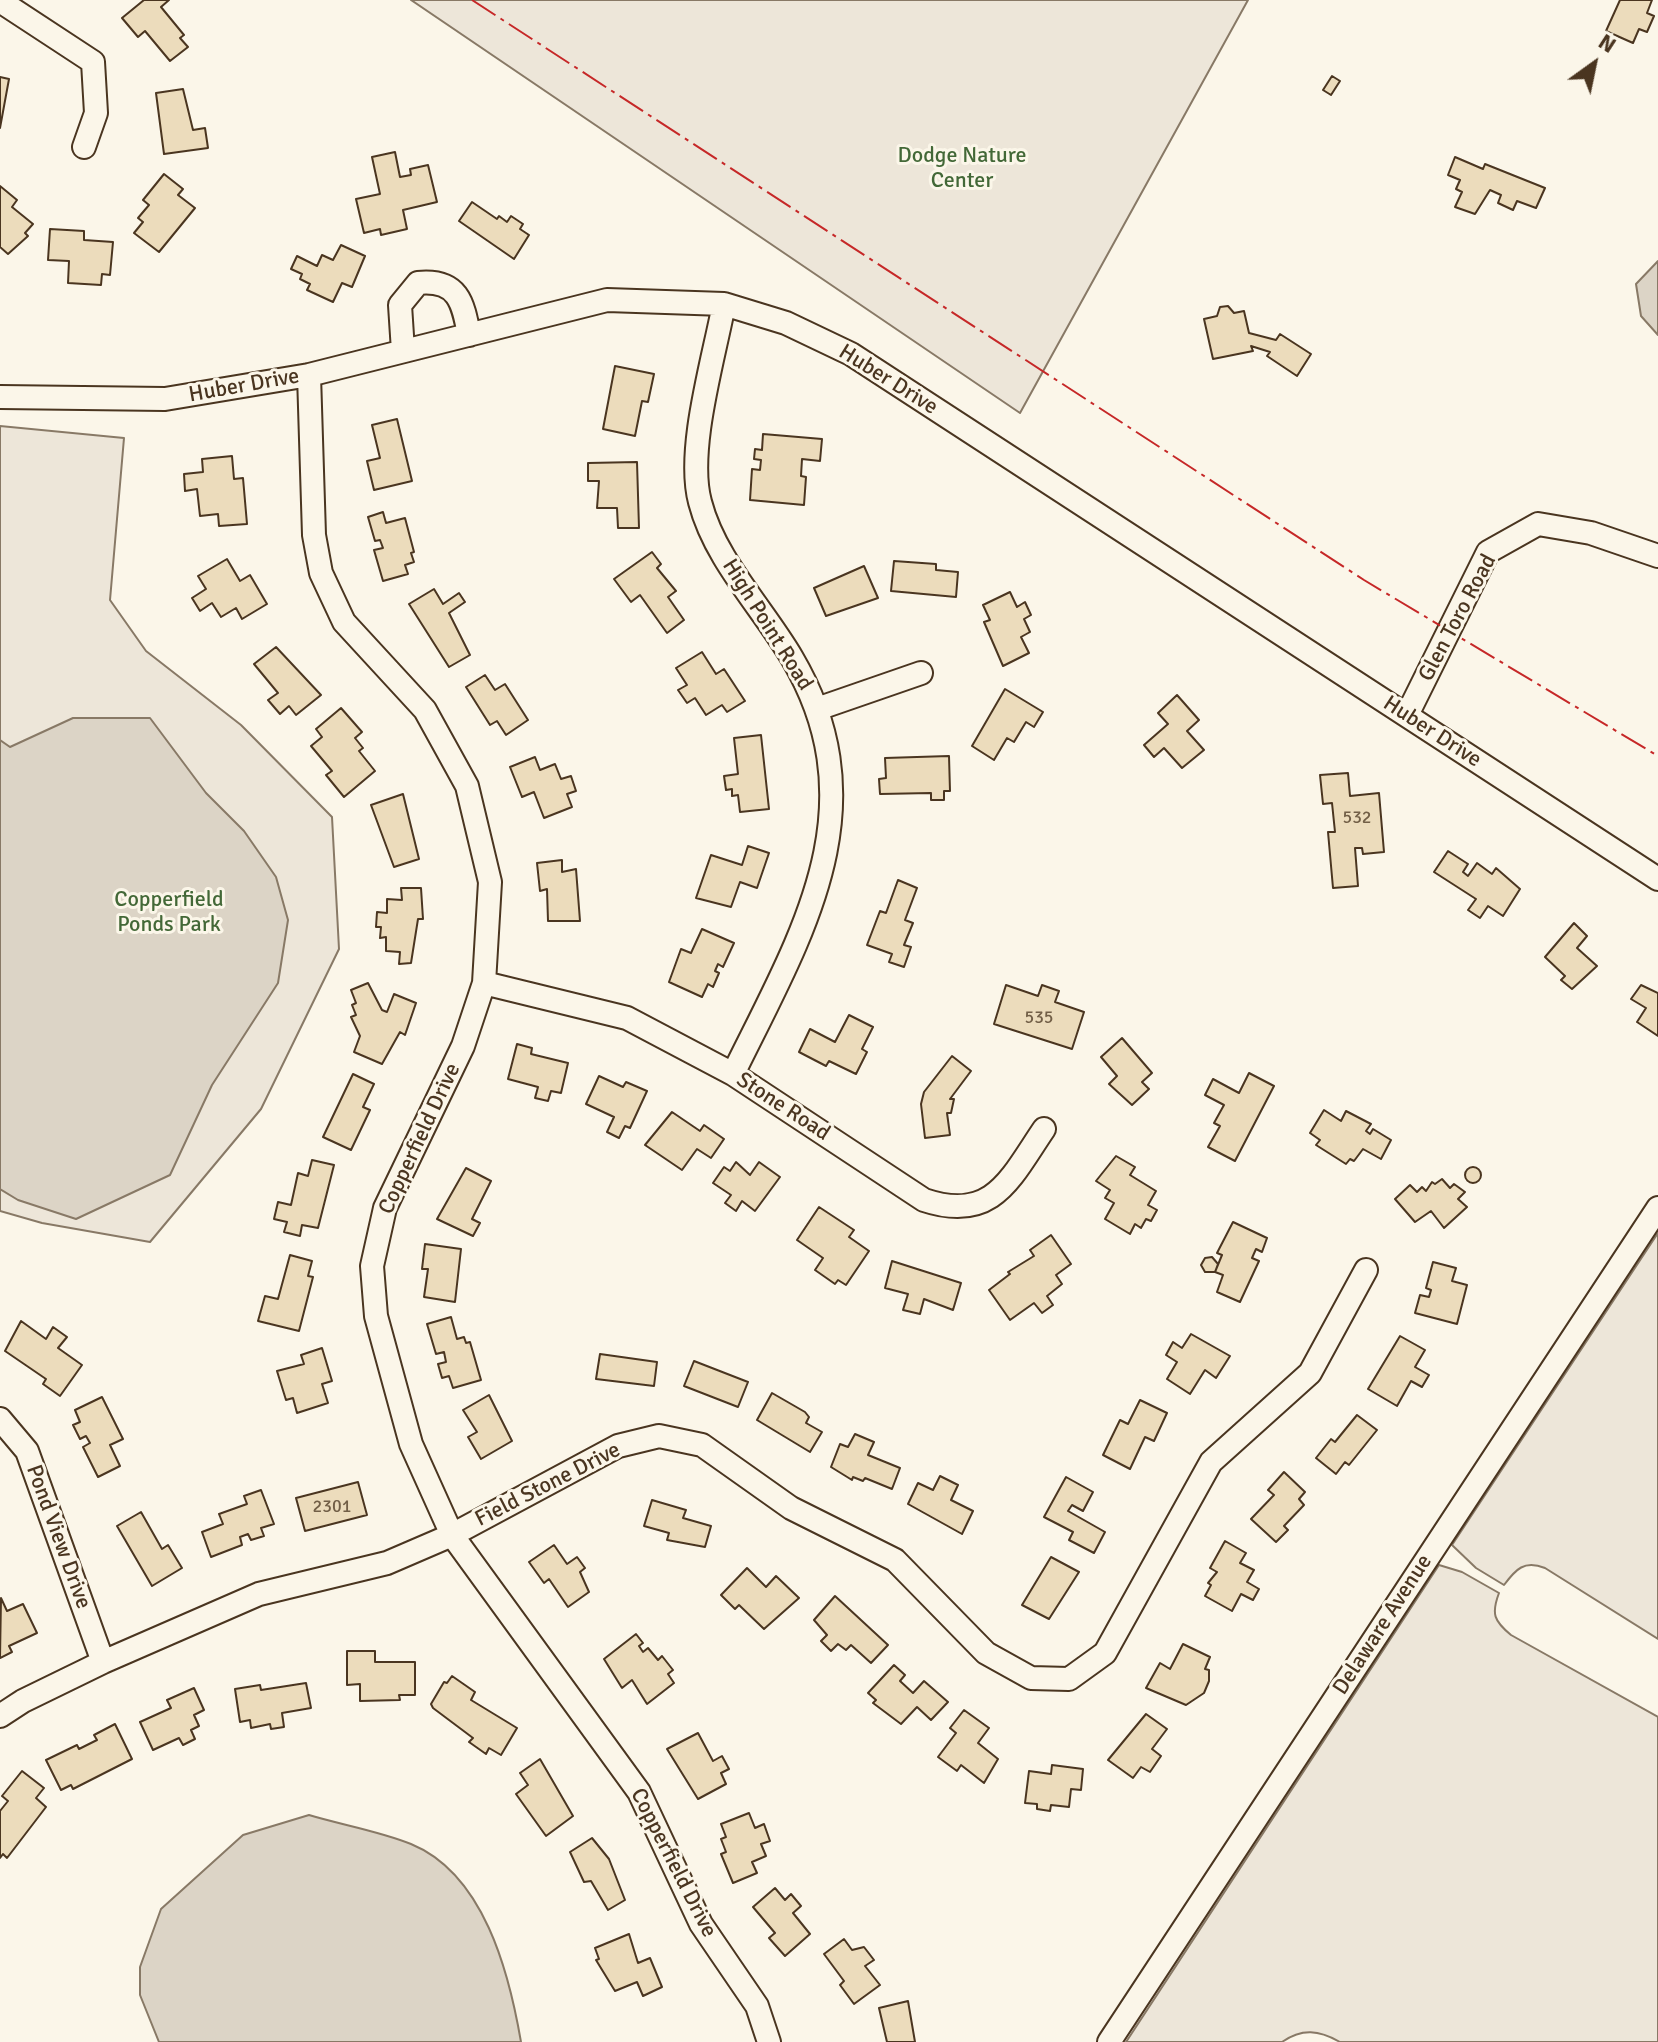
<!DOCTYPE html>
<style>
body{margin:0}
#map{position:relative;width:1658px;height:2042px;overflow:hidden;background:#fbf6e9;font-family:Signika,sans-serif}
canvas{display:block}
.north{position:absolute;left:1554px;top:24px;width:80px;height:80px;-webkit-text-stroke:6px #fbf6e9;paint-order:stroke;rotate:33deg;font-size:22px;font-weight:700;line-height:32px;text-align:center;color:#4a3520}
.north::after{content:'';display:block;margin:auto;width:28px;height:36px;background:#4a3520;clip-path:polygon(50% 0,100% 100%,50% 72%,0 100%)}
</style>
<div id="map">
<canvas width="1658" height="2042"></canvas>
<div class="north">N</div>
</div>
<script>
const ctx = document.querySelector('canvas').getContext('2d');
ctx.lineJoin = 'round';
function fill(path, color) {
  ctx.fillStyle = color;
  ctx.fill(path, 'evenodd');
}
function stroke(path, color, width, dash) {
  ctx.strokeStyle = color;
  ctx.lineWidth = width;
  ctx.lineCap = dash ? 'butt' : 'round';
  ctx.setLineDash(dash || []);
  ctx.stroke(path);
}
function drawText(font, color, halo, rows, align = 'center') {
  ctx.font = font + ' Signika,sans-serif';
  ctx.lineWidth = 6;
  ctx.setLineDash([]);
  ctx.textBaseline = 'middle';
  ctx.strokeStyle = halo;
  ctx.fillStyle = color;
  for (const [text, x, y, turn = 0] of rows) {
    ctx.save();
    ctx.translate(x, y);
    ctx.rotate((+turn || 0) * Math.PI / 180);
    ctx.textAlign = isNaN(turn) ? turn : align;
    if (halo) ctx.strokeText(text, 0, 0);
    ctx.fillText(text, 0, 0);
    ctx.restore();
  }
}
const green = new Path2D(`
 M411,0H1248L1020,413Z
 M0,426L124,438L110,600L146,651L241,725L332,817L339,949L261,1109L150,1242L42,1223L0,1211Z
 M1658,1233V1639L1545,1568C1524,1560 1516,1569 1504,1585L1476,1568L1452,1545Z
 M1439,1565L1462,1572L1499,1593C1491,1614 1494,1621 1511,1635L1658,1717V2042H1340C1319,2030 1302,2028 1282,2042H1126Z`);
fill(green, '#ede6d9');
stroke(green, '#887966', 2);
const water = new Path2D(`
 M1658,261V335L1641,316L1636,284Z
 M73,718H150L206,793L244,831L276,877L288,920L278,983L212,1085L170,1175L76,1219L18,1200L0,1189V740L10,747Z
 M309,1815C342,1825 379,1831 411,1844C484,1874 509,1972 521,2042H159L140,1995V1967L161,1909L243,1835Z`);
fill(water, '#dcd4c6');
stroke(water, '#887966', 2);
const building = new Path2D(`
 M144,0H169L161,7L184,35L180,38L188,47L170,61L145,31L138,37L122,18Z
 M1620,0H1652L1647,13L1654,16L1647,32L1639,29L1633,43L1606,31Z
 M1332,76L1340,81L1331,95L1323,90Z
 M0,77L9,79L0,128Z
 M183,89L193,130L205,128L208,148L164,154L156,93Z
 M395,152L400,177L411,175L410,169L428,165L437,202L403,210L407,229L381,235L380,229L364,233L356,199L380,194L372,157Z
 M1455,157L1483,169L1485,164L1545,188L1536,208L1517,201L1513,210L1498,203L1501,195L1490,190L1475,214L1455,207L1462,192L1456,189L1460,180L1448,175Z
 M164,174L183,189L178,195L195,208L159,252L134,233L143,222L138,218L149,205L143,200Z
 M0,186L17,200L12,207L33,224L25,233L28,236L8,254L0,247Z
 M472,202L497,219L499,216L507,222L511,216L523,224L520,229L529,235L514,259L459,221Z
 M50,229L84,231V240L113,242L110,275L102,274L101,285L68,283L69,261L48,260Z
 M341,245L365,256L352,287L342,283L333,302L307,290L310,284L300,279L302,274L291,269L297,256L317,266L322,255L333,260Z
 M1228,306L1234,313L1244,311L1249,333L1276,340L1280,334L1311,354L1297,376L1267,356L1270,352L1251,346L1253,351L1213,359L1204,319L1217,316L1220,307Z
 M615,366L654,374L648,402L642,401L635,436L603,429Z
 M397,419L412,481L374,490L367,461L380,458L372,425Z
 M763,434L822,439L820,461L802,459L801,476L806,477L804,505L750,500L752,469L760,470L761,460L754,459L755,449L762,450Z
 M232,456L234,479L243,478L247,524L219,526L218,514L200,516L197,489L185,491L184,474L203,472L202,459Z
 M637,462L639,528H618L617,508H597L599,481H588V463Z
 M383,512L386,523L405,518L414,552L411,553L414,562L405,565L408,574L383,581L374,550L383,548L380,540L375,541L368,517Z
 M652,552L661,564L657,568L676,591L668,597L684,620L667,633L640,595L631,602L614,579Z
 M227,559L240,581L250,575L267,604L242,619L236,608L221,617L212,603L200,611L192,598L206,589L198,576Z
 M894,561L936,564V570L958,572L956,597L891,591Z
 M864,566L878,598L826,616L814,588Z
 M434,589L443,604L459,593L465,602L449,613L470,655L449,667L409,604Z
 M1010,592L1017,607L1025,602L1031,615L1024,619L1030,632L1021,637L1029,653L1003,666L984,622L990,620L983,605Z
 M276,647L321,695L296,715L289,706L280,714L268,700L278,693L254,664Z
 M702,652L716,674L724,669L745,701L727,712L722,705L706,715L695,698L687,703L678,690L687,685L676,668Z
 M485,675L495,690L505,684L528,720L506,735L497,721L490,725L466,687Z
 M1005,689L1043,712L1034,727L1026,722L1014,742L1007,738L994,760L972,746Z
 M1177,695L1199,720L1187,731L1204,750L1182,768L1164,748L1154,757L1144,745L1168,724L1158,713Z
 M341,708L362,732L355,738L363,748L359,751L375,771L344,797L326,775L332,771L311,746L322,737L316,729Z
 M761,735L769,809L740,812L738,795L732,796V789L726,790L724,776L738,774L734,738Z
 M949,756L950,791H944V800H931V793L880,794L879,779L886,778L885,758Z
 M535,757L540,770L555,764L561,779L571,776L576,791L567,794L572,807L544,818L534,792L522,797L510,767Z
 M1348,773L1350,796L1379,793L1384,852L1363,854L1362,848H1355L1358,886L1333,888L1328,832H1335L1332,803L1323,804L1320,775Z
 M403,794L419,859L394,867L371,805Z
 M748,846L769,853L757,888L740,882L731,907L696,898L711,855L742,865Z
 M1448,851L1468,864L1463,872L1468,876L1477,863L1492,874L1496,868L1520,889L1503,916L1488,906L1480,918L1468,910L1476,899L1434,872Z
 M562,860V872L576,869L580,921H548L547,889L540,891L537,863Z
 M898,880L917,888L905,920L913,923L904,945L911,947L904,967L889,962L892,954L867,945L880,911L886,913Z
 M401,888H421L423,919H418L411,963L399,964L400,952L386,951V937L380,938L381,927H376L377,912L387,913V899L402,900Z
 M1574,923L1587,936L1577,948L1597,966L1572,989L1561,980L1565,976L1545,957Z
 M702,929L734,943L723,967L718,964L715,971L719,973L713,987L708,984L702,997L669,982L681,949L691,953Z
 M368,983L382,1010L387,1012L394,994L416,1003L405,1035L400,1032L382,1064L354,1052L360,1036L351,1017L356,1015L352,1005L356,1003L351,990Z
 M1006,985L1038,996L1042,985L1059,991L1055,1002L1084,1012L1072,1049L994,1024Z
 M1641,985L1658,993V1036L1637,1022L1646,1008L1631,999Z
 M849,1015L873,1027L862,1049L867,1052L856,1074L829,1061L826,1066L799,1052L810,1029L835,1042Z
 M1122,1038L1152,1073L1142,1082L1149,1089L1132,1105L1109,1084L1117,1076L1101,1057Z
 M517,1044L532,1048L531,1054L568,1063L561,1093L551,1091L548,1101L535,1098L538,1087L508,1079Z
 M952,1056L971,1071L950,1099H954L951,1113H947L950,1135L925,1138L921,1104L924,1092Z
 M1249,1073L1274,1086L1235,1161L1208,1147L1220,1126L1214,1123L1224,1105L1205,1095L1213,1079L1239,1093Z
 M353,1074L374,1084L363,1107L370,1110L351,1150L323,1137Z
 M599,1076L623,1087L626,1082L647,1091L630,1128L625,1126L619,1138L607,1132L614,1117L586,1104Z
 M1324,1110L1341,1121L1346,1111L1371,1124L1366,1131L1370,1134L1373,1129L1391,1140L1381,1159L1363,1149L1354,1161L1350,1159L1346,1164L1316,1145L1320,1140L1310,1133Z
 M672,1112L700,1131L704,1125L724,1139L711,1158L697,1149L682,1170L645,1145Z
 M1116,1156L1135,1167L1130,1175L1156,1191L1148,1205L1157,1210L1151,1221L1146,1219L1141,1228L1135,1224L1130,1234L1105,1219L1114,1203L1105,1198L1110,1190L1096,1181Z
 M312,1160L334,1165L318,1228L302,1225L300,1236L284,1232L287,1222L274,1219L278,1202L291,1205L298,1173L308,1176Z
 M736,1162L750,1175L759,1162L780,1177L755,1211L742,1201L736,1211L725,1203L731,1195L713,1183L724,1167L730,1171Z
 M1465 1175a8 8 0 1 1 16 0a8 8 0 1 1-16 0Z
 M466,1168L491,1181L472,1219L480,1223L473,1236L437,1219Z
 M1442,1179L1450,1188L1454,1184L1465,1192L1458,1199L1467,1207L1444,1228L1431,1211L1415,1222L1395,1199L1410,1185L1417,1192L1422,1187L1426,1191L1432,1182L1435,1184Z
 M819,1207L854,1230L849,1237L869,1251L846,1285L838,1280L835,1284L815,1270L823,1258L797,1240Z
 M1233,1222L1267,1238L1262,1252L1256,1249L1252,1258L1259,1261L1240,1302L1217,1292L1223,1275L1215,1272L1222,1255L1217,1253Z
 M1051,1235L1071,1264L1056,1275L1062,1284L1047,1296L1053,1305L1042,1313L1034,1303L1010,1320L989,1290L1010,1274L1008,1272L1034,1256L1030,1250Z
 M425,1244L461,1249L455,1302L424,1297L428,1269H422Z
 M290,1255L312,1261L308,1276L313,1277L299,1331L258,1321L265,1296L278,1299Z
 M1212,1257L1218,1264L1215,1272H1205L1201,1265L1205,1258Z
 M892,1261L961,1283L953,1310L924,1299L920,1314L903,1310L908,1294L885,1288Z
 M1433,1262L1456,1268L1452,1281L1467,1285L1457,1324L1415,1313L1420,1295L1429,1297L1431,1290L1426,1288Z
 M451,1317L457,1339L464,1337L466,1343L470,1342L481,1380L453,1388L449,1376L442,1378L438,1364L446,1362L444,1352L436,1354L427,1324Z
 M21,1321L46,1339L53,1327L67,1337L58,1348L82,1365L60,1396L43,1384L46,1379L5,1351Z
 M1191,1334L1230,1356L1216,1378L1205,1370L1190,1394L1167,1379L1177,1362L1166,1355L1173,1342L1182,1348Z
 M1400,1336L1425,1350L1415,1367L1429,1375L1422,1387L1411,1381L1397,1406L1368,1389Z
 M322,1348L332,1381L322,1384L328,1403L297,1413L293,1398L286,1400L277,1371L304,1364L301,1355Z
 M600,1354L657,1362L654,1386L596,1379Z
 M694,1361L748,1382L738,1407L684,1386Z
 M772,1393L805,1412L809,1417L806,1423L822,1432L810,1452L757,1420Z
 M489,1395L512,1441L481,1459L468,1437L477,1432L463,1410Z
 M102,1397L123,1439L110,1445L120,1466L98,1477L83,1447L90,1443L86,1436L80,1439L73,1425L80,1422L75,1410Z
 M1140,1400L1167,1413L1154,1441L1145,1437L1130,1469L1103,1455L1120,1420L1128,1424Z
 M1357,1415L1377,1430L1349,1465L1345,1462L1336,1474L1316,1458L1331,1439L1335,1442Z
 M855,1434L874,1442L868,1455L900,1468L892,1489L865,1478L863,1481L853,1477L852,1480L831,1467L840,1444L848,1447Z
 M1284,1472L1305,1492L1299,1499L1304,1505L1284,1526L1288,1530L1276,1542L1251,1519L1274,1495L1268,1490Z
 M940,1476L958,1485L951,1500L973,1511L962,1534L908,1504L918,1483L933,1490Z
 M1066,1477L1093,1492L1083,1511L1072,1505L1068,1511L1105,1532L1094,1553L1069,1540L1073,1532L1044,1517Z
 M358,1482L367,1515L305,1531L296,1498Z
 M261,1490L274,1524L261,1528L264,1536L251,1540L248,1534L240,1537L242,1545L211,1557L202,1532L223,1524L219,1514L247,1504L244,1496Z
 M652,1500L686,1510L683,1518L711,1526L705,1547L667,1540L669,1533L644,1526Z
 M141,1512L162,1549L168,1545L182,1568L152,1586L117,1526Z
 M1225,1541L1246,1553L1240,1563L1254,1570L1247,1582L1259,1589L1253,1600L1241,1594L1232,1611L1205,1596L1211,1585L1208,1583L1217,1572L1210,1568Z
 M554,1545L567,1564L577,1557L585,1568L580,1572L589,1592L568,1607L549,1579L544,1583L529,1562Z
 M1051,1557L1079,1572L1049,1619L1022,1605Z
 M747,1568L766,1587L776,1576L799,1598L764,1629L739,1605L735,1609L721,1595Z
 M835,1596L888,1645L871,1663L851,1645L846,1650L838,1644L831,1651L821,1641L827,1635L814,1620Z
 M1,1598L7,1611L23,1604L37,1633L9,1646L12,1652L0,1658Z
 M636,1634L643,1643L639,1646L643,1652L648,1648L658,1660L662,1656L673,1670L668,1674L674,1683L647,1704L632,1680L622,1688L604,1659Z
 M1183,1644L1210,1657L1205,1669L1209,1670V1681L1204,1693L1186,1705L1146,1688L1160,1663L1170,1669Z
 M347,1651H375V1662H415V1695H399L400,1700L360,1701V1684L347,1685Z
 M894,1665L905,1675L900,1681L913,1693L924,1681L948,1702L931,1720L917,1707L901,1724L873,1703L876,1700L868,1693Z
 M452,1676L475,1692L471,1700L517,1728L501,1755L489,1748L486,1754L469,1742L473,1738L433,1708L431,1704L444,1682L447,1683Z
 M306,1683L311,1708L282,1713L284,1727L271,1729L270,1724L251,1728L250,1720L240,1722L235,1689L260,1685L261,1690Z
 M194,1688L204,1710L194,1715L199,1726L191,1730L195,1739L183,1745L179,1738L153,1750L140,1722L171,1708L167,1700Z
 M964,1710L989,1728L978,1743L998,1759L984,1783L961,1765L957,1771L938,1757L956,1733L950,1728Z
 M1146,1714L1167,1729L1152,1749L1161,1756L1150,1772L1141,1767L1133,1778L1108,1760Z
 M115,1724L132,1759L73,1789L71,1785L61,1790L46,1760L77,1745L79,1749L97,1740L94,1735Z
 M698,1733L713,1761L722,1756L729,1769L721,1773L726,1784L698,1799L667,1749Z
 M540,1759L573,1816L546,1836L516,1794L528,1785L520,1773Z
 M1052,1765L1083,1769L1081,1790L1071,1789L1069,1807L1051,1805L1050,1811L1037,1809V1804L1025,1803L1029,1771L1051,1774Z
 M22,1771L44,1788L36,1798L46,1807L7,1858L3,1854L0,1858V1811L8,1801L2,1796Z
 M749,1813L755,1828L764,1824L770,1841L761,1844L766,1856L752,1862L757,1873L733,1883L721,1854L726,1852L721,1839L726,1837L721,1824Z
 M592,1838L609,1859L625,1900L608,1910L591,1881L584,1882L570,1852Z
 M775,1888L785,1900L791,1894L801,1906L793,1913L810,1934L785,1956L769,1938L775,1933L753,1907Z
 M629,1934L638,1963L650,1958L662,1987L643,1996L637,1982L615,1991L596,1960L599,1959L595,1948Z
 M844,1939L852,1950L864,1947L874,1960L865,1966L880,1985L854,2004L840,1985L844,1981L824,1954Z
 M908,2001L915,2042H887L879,2008Z`);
fill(building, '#ecdcbc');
stroke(building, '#4a3520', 2);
const minor = new Path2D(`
 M0,1L93,62L96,113L84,147
 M724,304C714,358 686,450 700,502C715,560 762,607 792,658C881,809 800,937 733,1074
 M403,351L400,305L418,283C458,279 463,302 469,335
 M309,375L314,535L321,573L344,622L425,710L467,786L490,882L484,983L463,1046L385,1208L372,1266L376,1316L411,1444L452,1535L639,1792L701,1924L757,2006L769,2042
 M0,397L165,399L309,375L607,300L724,304L786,323L851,354L1658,879
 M817,709L921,673
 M1407,715L1488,552L1538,524L1591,533L1658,556
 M484,983L627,1018L733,1074L924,1200C993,1223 1010,1179 1044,1129
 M0,1419L27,1451L103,1662
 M0,1716L23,1701L103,1662L259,1594L387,1563L452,1535L618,1446L659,1436L702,1445L791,1508L895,1560L986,1653L1031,1678L1069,1679L1105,1653L1211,1462L1310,1373L1366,1270
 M1109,2042L1658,1208`);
stroke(minor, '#4a3520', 26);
stroke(minor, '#fbf6e9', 22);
stroke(new Path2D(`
 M472,0L1364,580L1658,756`), '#c62828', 2, [28, 6, 4, 6]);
drawText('18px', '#725f47', null, [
 ["532",1357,818],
 ["535",1039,1018],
 ["2301",332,1507]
]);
drawText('22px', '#436837', '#fbf6e9', [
 ["Dodge Nature",962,156],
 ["Center",962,181],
 ["Copperfield",169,900],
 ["Ponds Park",169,925]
]);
drawText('22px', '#4a3520', '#fbf6e9', [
 ["Huber Drive",888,380,32],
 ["Huber Drive",244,386,-10],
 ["Glen Toro Road",1458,618,-62],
 ["High Point Road",767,625,58],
 ["Huber Drive",1432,732,33],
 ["Stone Road",783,1107,33],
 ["Copperfield Drive",420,1139,-65],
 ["Field Stone Drive",548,1485,-27],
 ["Pond View Drive",58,1537,70],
 ["Delaware Avenue",1383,1625,-57],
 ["Copperfield Drive",673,1863,63]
]);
</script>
